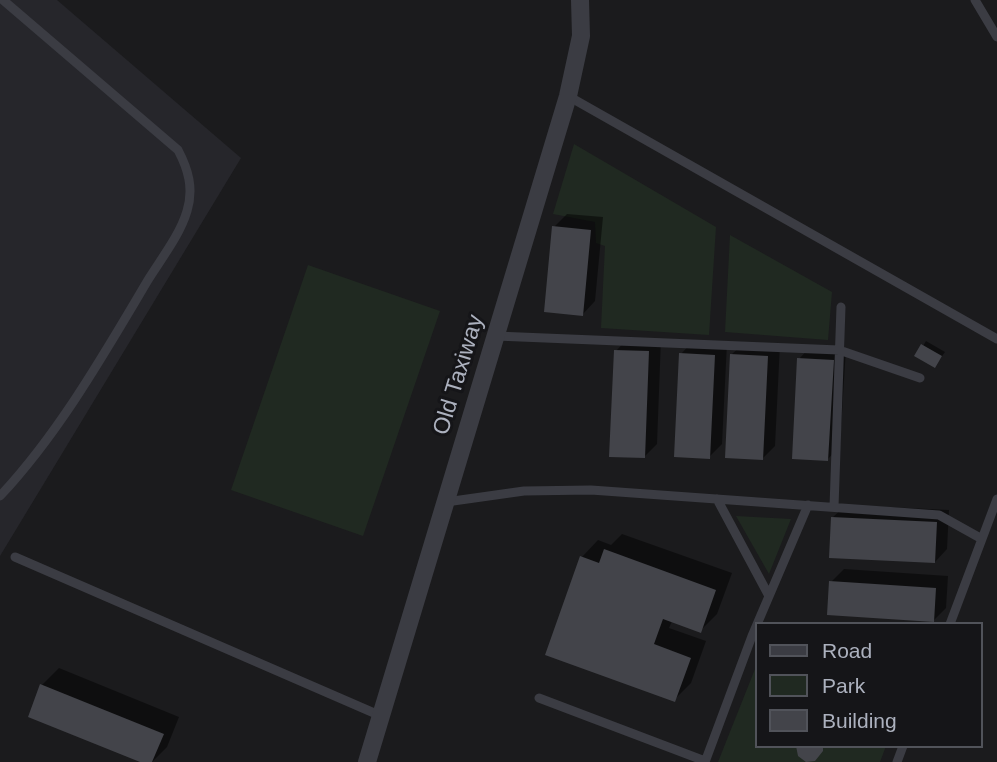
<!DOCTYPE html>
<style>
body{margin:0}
#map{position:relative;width:997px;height:762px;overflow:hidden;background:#1b1b1d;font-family:Helvetica,sans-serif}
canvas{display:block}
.legend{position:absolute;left:755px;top:622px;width:228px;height:126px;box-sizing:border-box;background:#151518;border:2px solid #51535a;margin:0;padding:9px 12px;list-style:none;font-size:21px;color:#acb1be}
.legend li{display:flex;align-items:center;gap:14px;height:35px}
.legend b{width:35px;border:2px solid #51535a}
</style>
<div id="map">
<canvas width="997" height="762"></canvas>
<ul class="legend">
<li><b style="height:9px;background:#3b3c43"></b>Road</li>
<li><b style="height:19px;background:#202921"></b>Park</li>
<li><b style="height:19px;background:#43444a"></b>Building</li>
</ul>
</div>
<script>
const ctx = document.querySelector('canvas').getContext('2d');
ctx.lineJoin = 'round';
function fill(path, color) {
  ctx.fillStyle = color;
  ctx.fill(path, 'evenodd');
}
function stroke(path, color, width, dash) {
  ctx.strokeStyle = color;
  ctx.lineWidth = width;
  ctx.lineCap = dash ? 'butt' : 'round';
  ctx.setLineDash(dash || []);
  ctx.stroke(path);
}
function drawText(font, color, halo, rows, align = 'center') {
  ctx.font = font + ' Helvetica,sans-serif';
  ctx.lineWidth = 6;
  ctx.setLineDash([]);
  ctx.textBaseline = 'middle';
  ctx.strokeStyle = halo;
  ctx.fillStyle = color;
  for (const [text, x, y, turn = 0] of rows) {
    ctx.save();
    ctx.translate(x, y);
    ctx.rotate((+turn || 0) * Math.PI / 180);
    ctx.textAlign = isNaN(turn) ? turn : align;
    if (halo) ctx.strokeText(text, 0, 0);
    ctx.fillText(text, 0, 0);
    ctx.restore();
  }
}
fill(new Path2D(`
 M0,0H57L241,158L0,556Z`), '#26262b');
fill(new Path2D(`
 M574,144L716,227L709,335L601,328L605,246L596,243L595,222L553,214Z
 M730,235L832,292L828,340L725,332Z
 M308,265L440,311L363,536L231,490Z
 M736,516L791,519L769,574Z
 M757,664V746H886L880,762H718Z`), '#202921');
fill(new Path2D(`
 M567,214L603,217L595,301L583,314L554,227Z
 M628,338L661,339L657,444L644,457L616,351Z
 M693,341L727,343L722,444L709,457L681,354Z
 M926,341L945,352L935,366L917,356Z
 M745,342L780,344L775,446L763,458L732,354Z
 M811,346L846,348L840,446L828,459L799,359Z
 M846,505L949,510L947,549L935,562L833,517Z
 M622,534L732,573L717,614L700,631L672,621L669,628L706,641L691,683L674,700L582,557L598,540L611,545Z
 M844,569L948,576L946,608L933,621L831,582Z
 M59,668L179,717L167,747L152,762H145L42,685Z`), '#0007');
fill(new Path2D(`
 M552,226L591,230L583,316L544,312Z
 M921,344L942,356L935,368L914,356Z
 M614,350L649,351L645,458L609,457Z
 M679,353L715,355L710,459L674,457Z
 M730,354L768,356L763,460L725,458Z
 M797,358L834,360L828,461L792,459Z
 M831,517L937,522L935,563L829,558Z
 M604,549L716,590L701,633L663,619L654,644L691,658L675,702L545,655L580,556L599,563Z
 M829,581L936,588L934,622L827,615Z
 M40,684L164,734L152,762H140L28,717Z
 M796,746H823V751L815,761L806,762L798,756Z`), '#43444a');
stroke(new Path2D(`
 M975,0L997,37
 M568,96L997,339
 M496,336L839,350L920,378
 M0,496C59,433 104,354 148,280C161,259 180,235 187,211C194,188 188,169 178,150L3,0
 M717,499L769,596
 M446,502L524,491L591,490L939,515L982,539
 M834,507L841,307
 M15,557L381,716
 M950,624L997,499
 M539,698L705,761
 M705,762L752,636L808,505
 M897,762L903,746`), '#3b3c43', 9);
stroke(new Path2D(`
 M367,762L568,96L581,36L580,0`), '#3b3c43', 18);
drawText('23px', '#acb1be', '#151518', [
 ["Old Taxiway",459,375,-73]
]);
</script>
